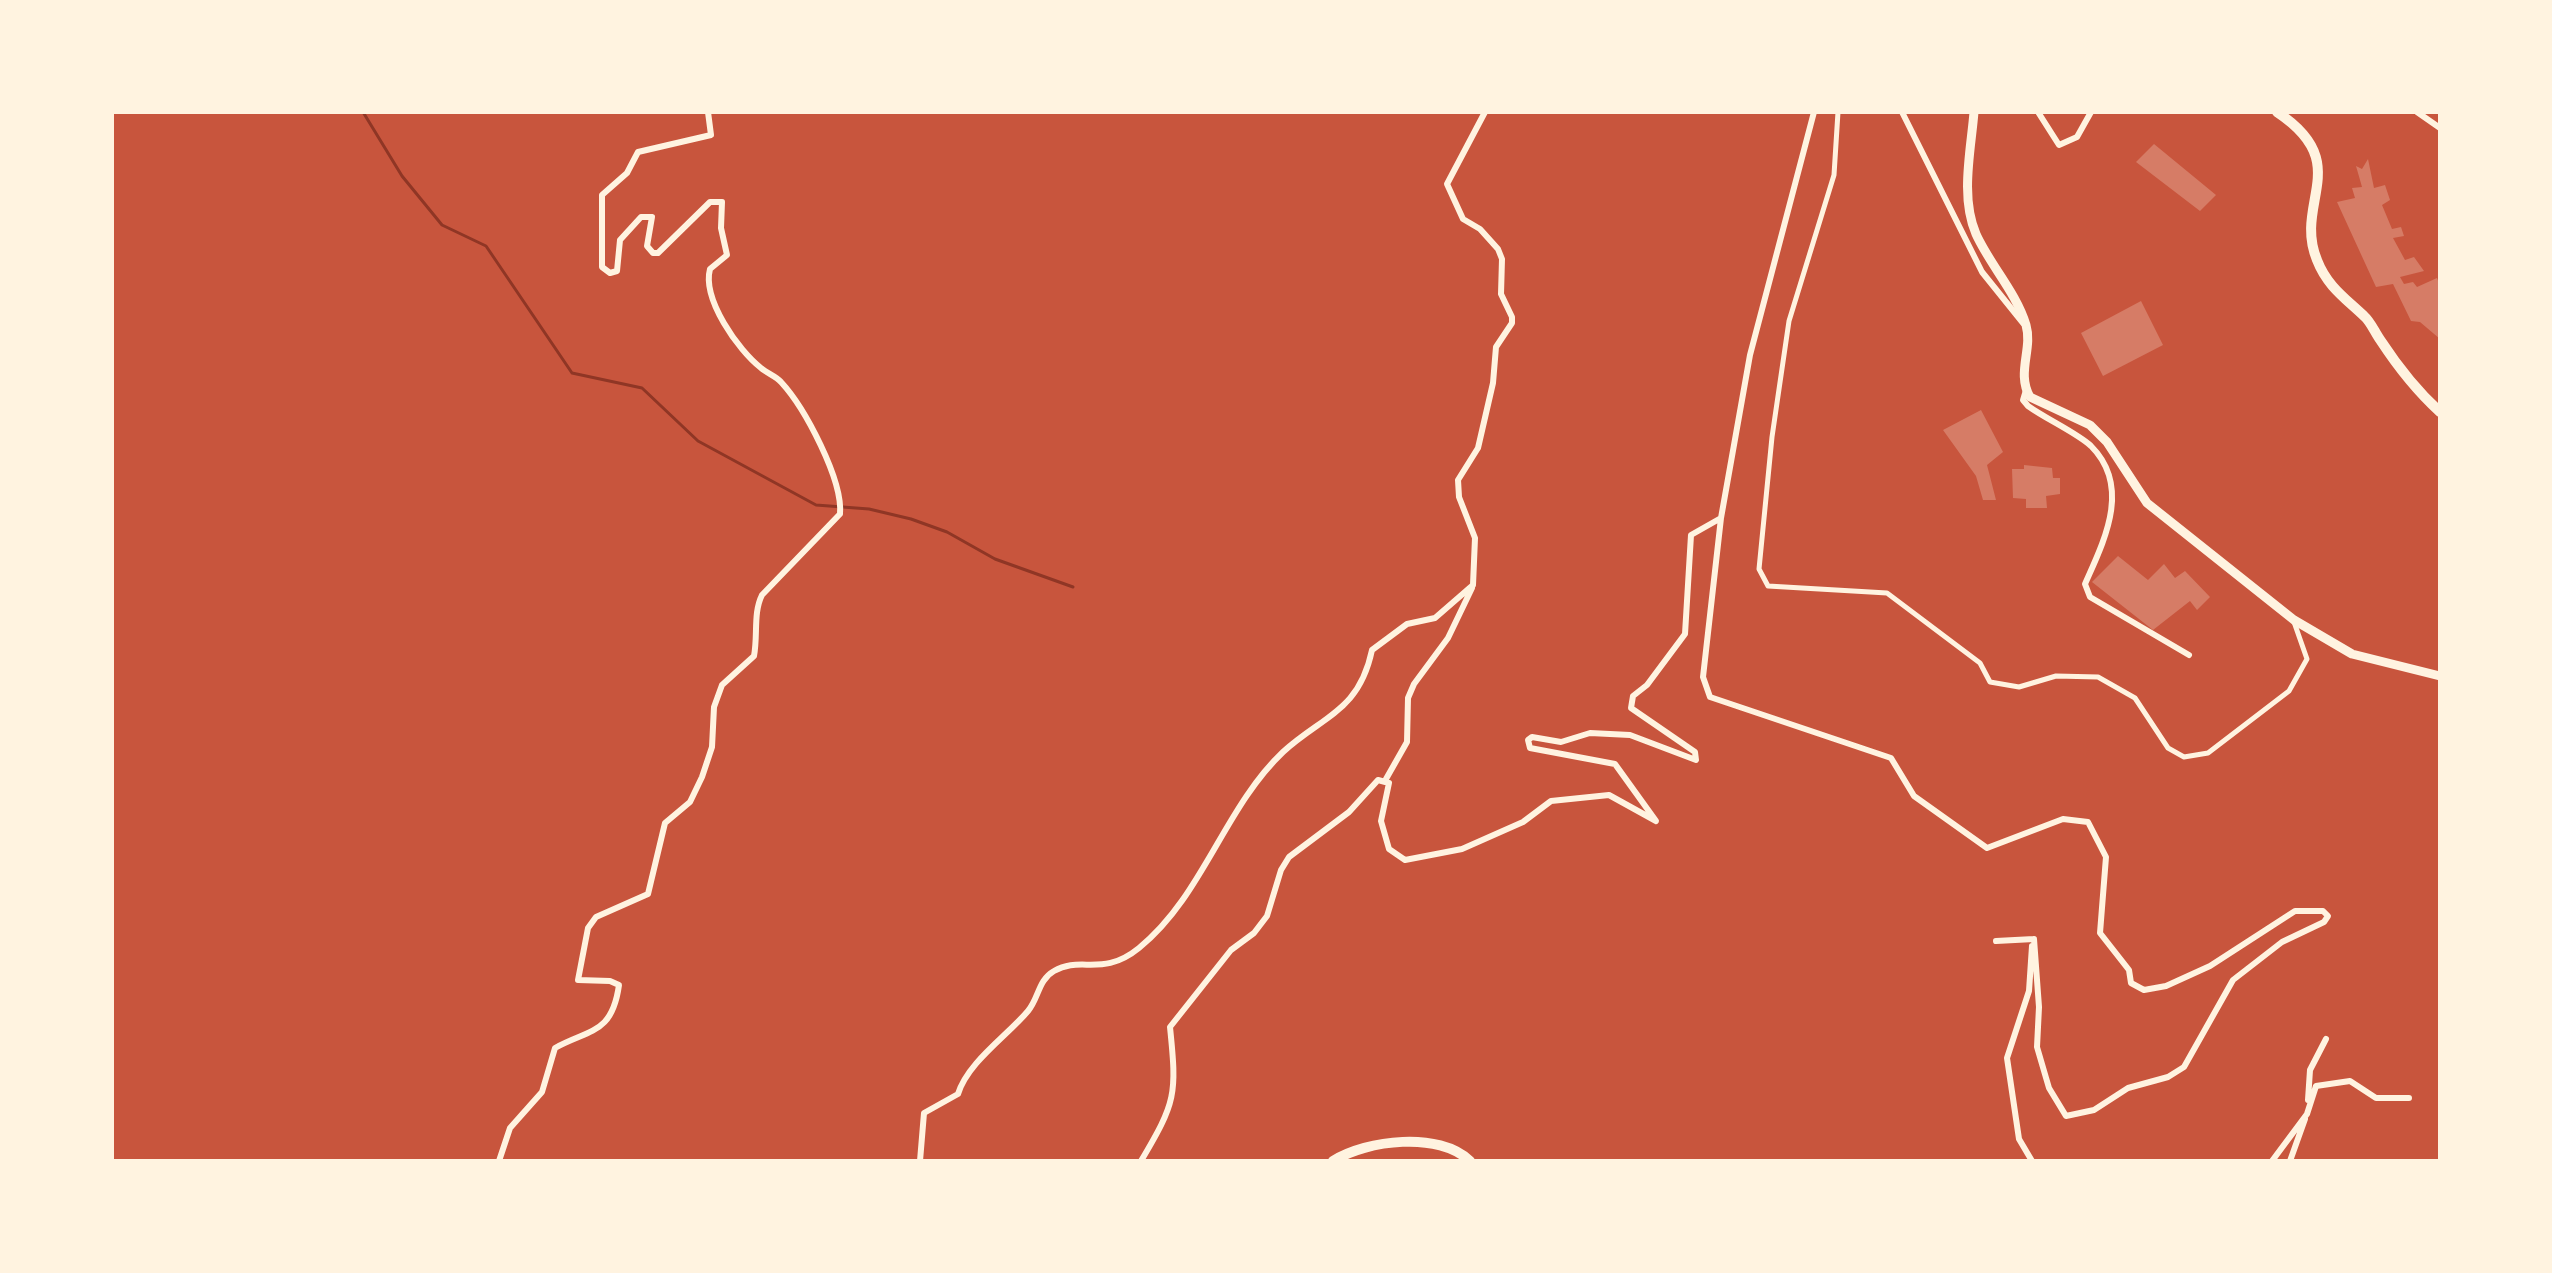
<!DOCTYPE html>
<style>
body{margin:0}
#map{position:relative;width:2552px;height:1273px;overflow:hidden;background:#c8553d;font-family:Karla,sans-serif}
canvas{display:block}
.frame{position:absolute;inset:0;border:114px solid #fff3e0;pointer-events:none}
</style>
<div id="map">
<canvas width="2552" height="1273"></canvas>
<div class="frame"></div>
</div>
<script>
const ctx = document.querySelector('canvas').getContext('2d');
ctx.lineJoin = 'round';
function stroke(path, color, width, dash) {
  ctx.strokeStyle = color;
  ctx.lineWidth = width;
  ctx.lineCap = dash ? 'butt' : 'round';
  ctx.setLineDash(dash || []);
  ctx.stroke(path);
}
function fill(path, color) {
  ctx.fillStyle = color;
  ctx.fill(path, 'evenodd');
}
stroke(new Path2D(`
 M363,112L402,176L442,225L486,246L572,373L642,388L698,441L816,505L869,509L911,519L947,532L995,559L1073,587`), '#8f3625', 3);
fill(new Path2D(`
 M2154,144L2216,195L2200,211L2136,162Z
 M2368,159L2374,188L2385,185L2390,200L2382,205L2392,229L2401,227L2404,236L2393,238L2405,260L2414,257L2424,271L2400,277L2404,284L2413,282L2417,287L2437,278L2440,286V339L2420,322L2411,321L2393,284L2376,287L2337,202L2355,198L2352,188L2362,187L2356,166L2362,169Z
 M2141,301L2163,345L2103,376L2081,333Z
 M1981,410L2003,452L1987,465L1996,500H1983L1976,476L1943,430Z
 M2024,465L2052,468L2053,478H2060V494L2046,496L2047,508H2026V499L2013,498L2012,469H2024Z
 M2118,556L2148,580L2164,564L2175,578L2185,571L2210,597L2197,610L2190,601L2153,630L2092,582Z`), '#d67c66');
stroke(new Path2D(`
 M1838,112L1834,175L1789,321L1772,437L1759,569L1768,586L1887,593L1980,663L1990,682L2019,687L2056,676L2098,677L2135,698L2168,748L2184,757L2208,753L2289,691L2307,659L2294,622`), '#fff3e0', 5);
stroke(new Path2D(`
 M1902,112L1982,272L2023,323
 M2038,112L2059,145L2077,137L2091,112
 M2417,112L2440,128
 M2026,390L2023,400L2028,406C2046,419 2077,433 2091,446C2132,487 2104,541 2085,584L2090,597L2189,655
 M1721,518L1703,677L1710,697L1891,758L1914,796L1987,848L2063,819L2088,822L2106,857L2100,933L2129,970L2131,983L2144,990L2166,986L2210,966L2295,911H2323L2328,916L2324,922L2282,942L2233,980L2184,1067L2168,1077L2128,1088L2094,1110L2066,1116L2049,1088L2037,1047L2039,1007L2034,939
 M1386,779L1407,742L1408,698L1414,684L1448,638L1472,588
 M1996,941L2034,939
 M2032,946L2029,991L2007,1058L2019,1139L2032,1161
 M2308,1100L2310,1070L2326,1039
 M499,1161L510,1128L542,1092L555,1048C589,1029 612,1035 619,985L610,981L578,980L588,928L596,917L648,894L665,823L690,802L702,777L712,747L714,707L722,685L754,656C758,635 753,613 762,595L840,514C843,480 805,408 781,382C776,376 768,374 761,368C738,350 702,299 710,269L727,255L721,228L722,202H710L658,253H653L647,246L652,217H641L620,240L617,271L610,273L602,267V195L627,173L638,152L711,135L708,112
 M920,1161L924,1113L958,1094C968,1062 1007,1036 1028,1011C1039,998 1038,980 1054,971C1081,955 1102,978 1139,948C1203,896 1224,808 1283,752C1322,716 1359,712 1372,650L1407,624L1435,618L1473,585L1475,538L1459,497L1458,480L1478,448L1493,383L1496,347L1512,323V317L1501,294L1502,259L1498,249L1480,229L1463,219L1447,184L1485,112
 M1141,1161C1176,1102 1177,1095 1170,1027L1231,950L1254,933L1267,916L1281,870L1289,857L1349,812L1378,780L1389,783L1381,821L1389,849L1405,860L1462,849L1523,822L1551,801L1609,795L1656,821L1615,764L1530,748L1528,740L1532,737L1561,742L1590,733L1630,735L1696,760L1695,752L1631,708L1633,696L1647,685L1685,634L1691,535L1721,518L1750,355L1814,112
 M2272,1161L2307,1114L2316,1086L2350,1081L2376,1098H2409
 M2290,1161L2305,1119`), '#fff3e0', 6);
stroke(new Path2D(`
 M1974,112C1971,150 1960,197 1976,234C1990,265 2016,292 2026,325C2033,349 2016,373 2030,397L2090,425L2107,442L2147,503L2294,620L2352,654L2440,676`), '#fff3e0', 9);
stroke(new Path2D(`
 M2277,112C2355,164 2293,202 2317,260C2327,286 2345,298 2364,316C2371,322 2375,333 2381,341C2398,367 2417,391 2440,412
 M1333,1161C1367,1140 1439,1131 1470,1161`), '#fff3e0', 10);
</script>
